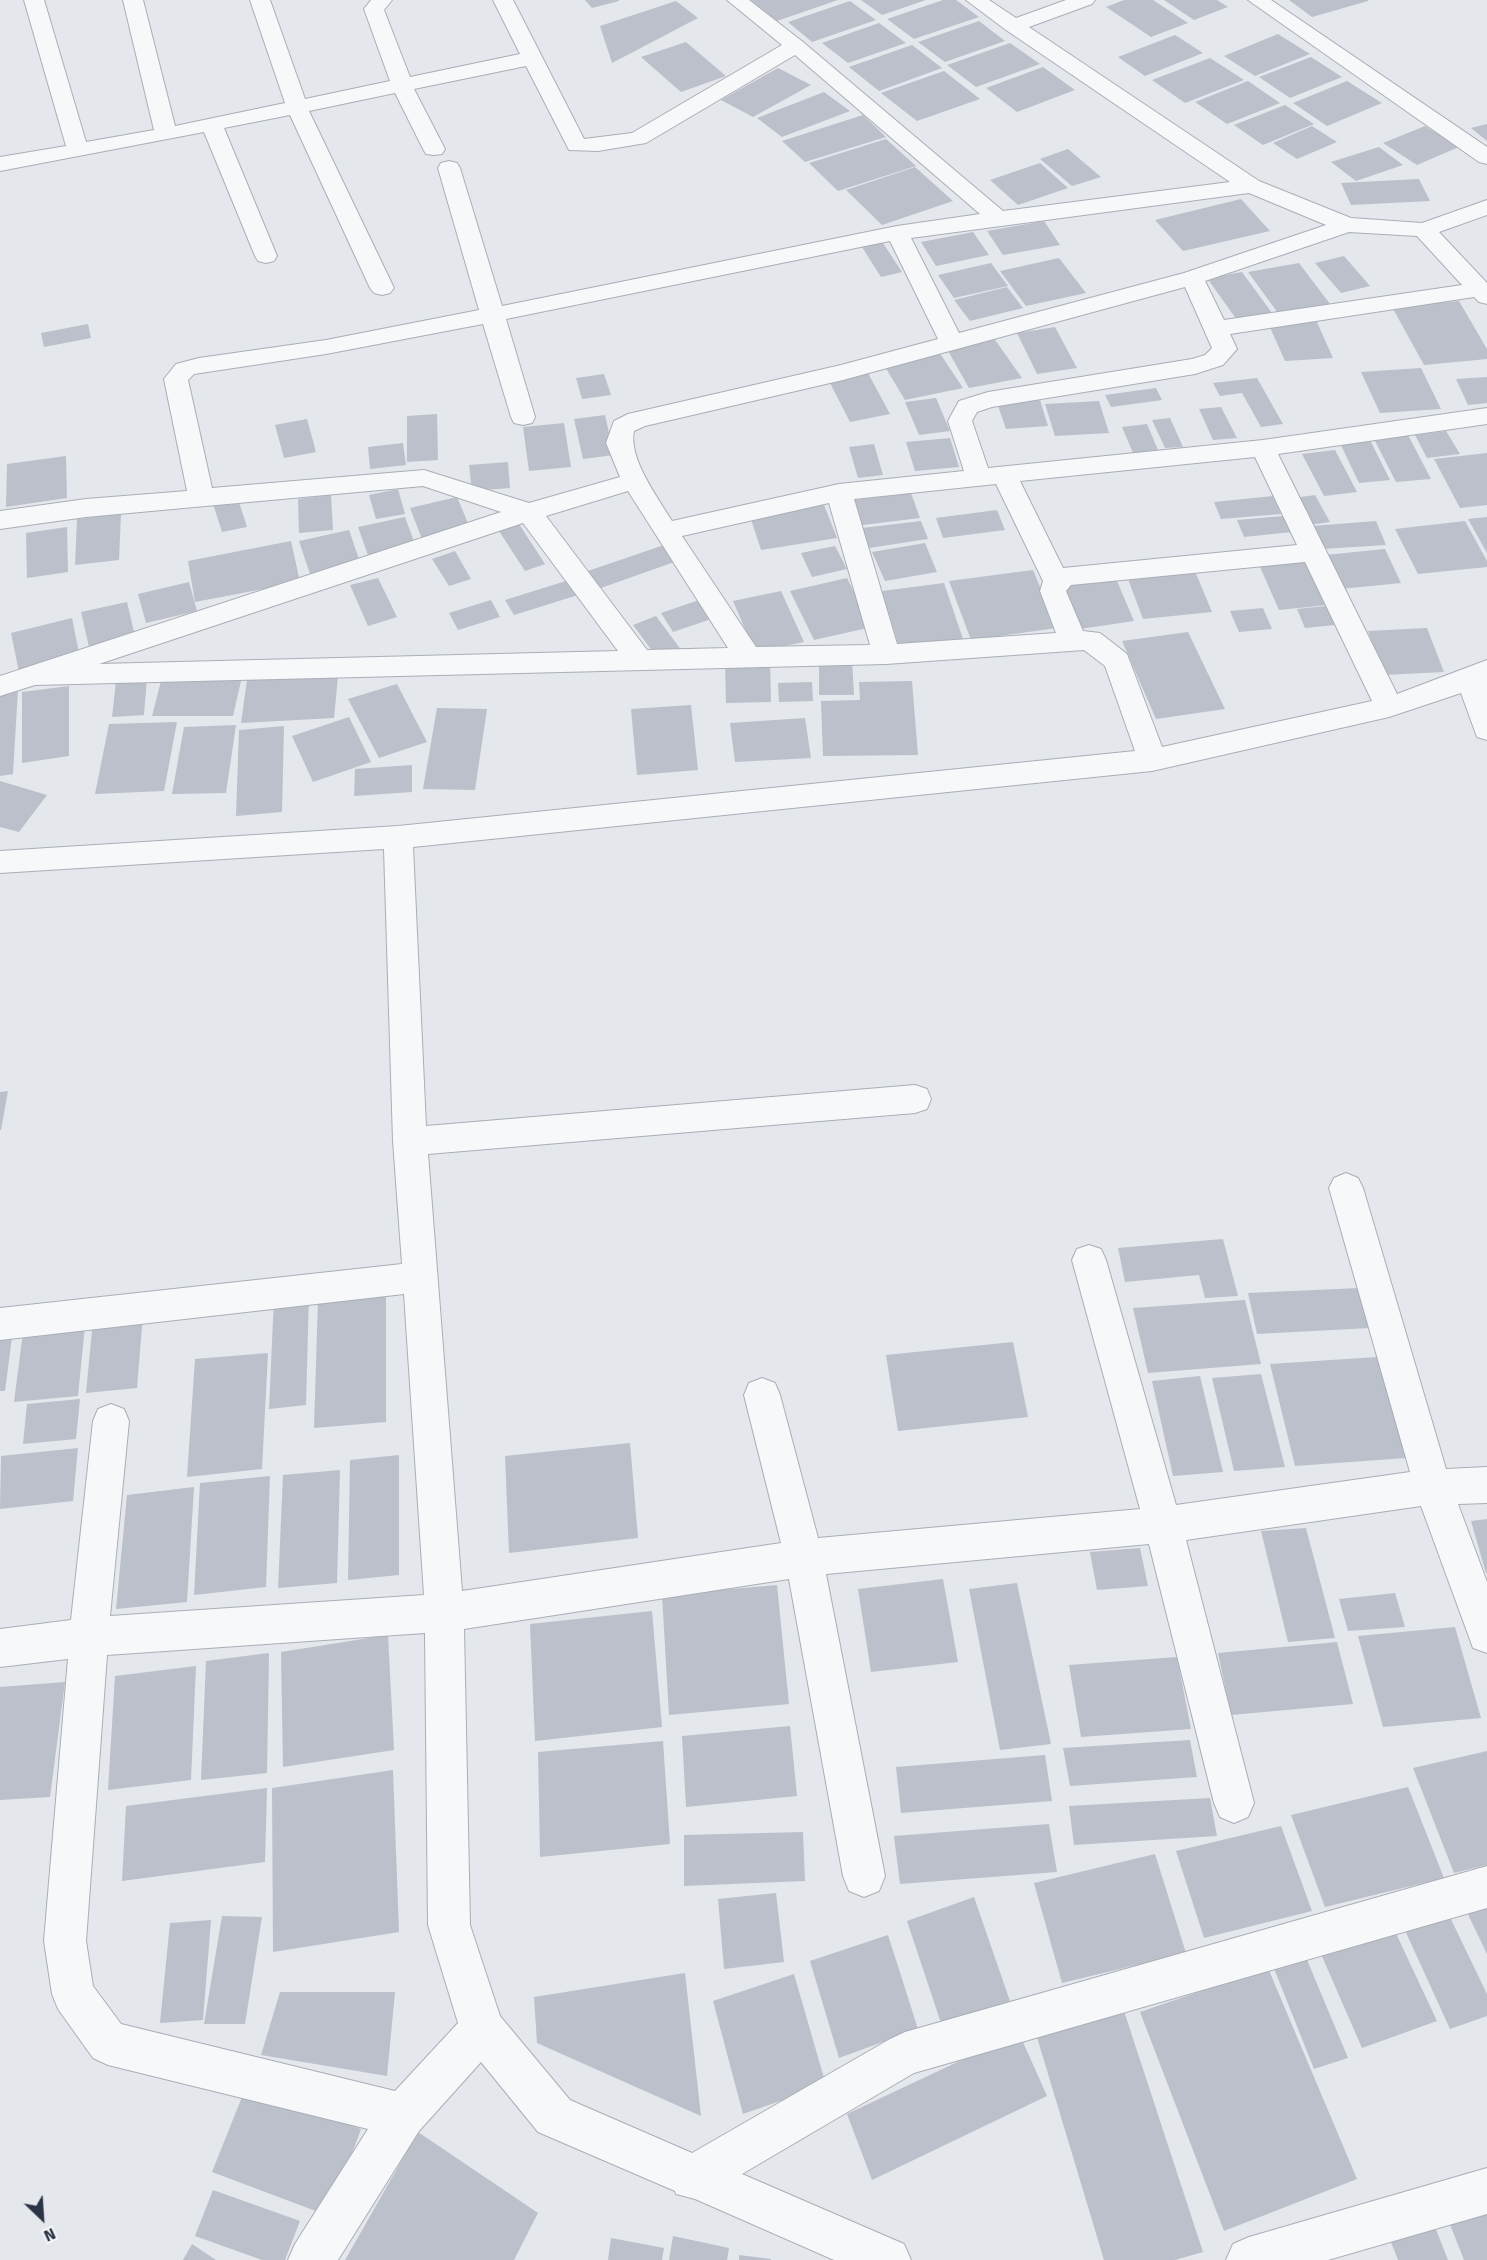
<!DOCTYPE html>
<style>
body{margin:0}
#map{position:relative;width:1487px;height:2260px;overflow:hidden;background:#e4e7ec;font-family:"Fira Sans",sans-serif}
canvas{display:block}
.north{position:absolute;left:12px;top:2188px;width:60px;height:60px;-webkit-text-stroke:4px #f4f6f9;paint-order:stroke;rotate:155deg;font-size:16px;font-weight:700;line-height:24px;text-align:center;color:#2b3445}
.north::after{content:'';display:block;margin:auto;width:21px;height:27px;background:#2b3445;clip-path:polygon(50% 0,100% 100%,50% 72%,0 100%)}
</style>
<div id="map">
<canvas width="1487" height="2260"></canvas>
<div class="north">N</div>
</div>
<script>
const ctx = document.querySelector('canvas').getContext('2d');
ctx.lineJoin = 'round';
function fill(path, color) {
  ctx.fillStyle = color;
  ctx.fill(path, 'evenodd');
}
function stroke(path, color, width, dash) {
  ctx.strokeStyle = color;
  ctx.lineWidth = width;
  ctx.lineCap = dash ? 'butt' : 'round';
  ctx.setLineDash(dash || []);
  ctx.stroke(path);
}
fill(new Path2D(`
 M585,0H619V1L592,8Z
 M751,0H838L777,21Z
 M861,0H926L882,15Z
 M943,0H956L979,17L914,39L887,19Z
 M1124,0H1153L1188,23L1151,37L1106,7Z
 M1164,0H1217L1228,7L1194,20Z
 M1289,0H1368V1L1312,17Z
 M676,1L698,18L612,63L600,26Z
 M850,1L876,20L812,42L788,22Z
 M979,21L1005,41L945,62L918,42Z
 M879,23L906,43L848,63L822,43Z
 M1278,34L1310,54L1255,76L1224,56Z
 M1175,35L1203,53L1145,76L1118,57Z
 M686,42L726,76L681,92L641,57Z
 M1010,43L1040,64L976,87L947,65Z
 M912,45L942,68L879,91L849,67Z
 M1311,57L1342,77L1290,98L1259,77Z
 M1210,58L1244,80L1185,103L1152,80Z
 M1043,67L1075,90L1017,112L986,88Z
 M778,68L811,85L753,117L721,100Z
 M944,71L980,99L917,121L881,93Z
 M1248,81L1280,103L1227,124L1195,102Z
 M1347,81L1382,103L1327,126L1293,103Z
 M824,92L850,111L782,137L757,118Z
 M1285,105L1314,124L1263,145L1234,125Z
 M863,115L886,137L805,162L782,141Z
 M1487,124V141L1471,128Z
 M1312,126L1337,142L1297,159L1273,143Z
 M1425,126L1459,147L1417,165L1383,143Z
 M886,139L916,166L838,191L809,163Z
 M1379,147L1403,165L1356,181L1331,162Z
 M1068,149L1101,177L1072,186L1040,159Z
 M1040,163L1068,188L1018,205L990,180Z
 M915,167L953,201L882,225L846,190Z
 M1419,179L1430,201L1351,205L1341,183Z
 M1241,199L1270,231L1183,251L1155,220Z
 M1044,221L1060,245L1003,255L987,231Z
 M973,232L989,255L936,266L921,242Z
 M881,240L902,272L881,277L860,244Z
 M1344,256L1370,286L1341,293L1315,263Z
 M1059,258L1086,293L1026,306L1000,271Z
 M991,263L1008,286L954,298L938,275Z
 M1299,263L1330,304L1278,313L1248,272Z
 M1242,272L1272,313L1237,320L1207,278Z
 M1007,287L1023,308L970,321L954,300Z
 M1459,301L1487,349V359L1424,365L1392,307Z
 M1316,320L1333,358L1285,361L1268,323Z
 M88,324L91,338L44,347L41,333Z
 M1055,327L1077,368L1037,374L1017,333Z
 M993,337L1022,378L969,388L947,349Z
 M939,352L963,388L905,400L884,365Z
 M1421,368L1441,409L1380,413L1361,372Z
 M868,373L890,414L850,422L829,381Z
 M604,374L611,395L582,399L576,378Z
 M1487,377V403L1468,405L1456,379Z
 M1257,378L1283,424L1261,427L1242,393L1220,396L1213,383Z
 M1156,388L1162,400L1111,407L1105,395Z
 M936,398L950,431L919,435L905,402Z
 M1040,400L1048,426L1006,429L997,403Z
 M1099,401L1109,433L1055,436L1045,404Z
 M1221,407L1237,438L1213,440L1199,409Z
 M437,414L438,460L407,462V416Z
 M605,415L614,455L583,459L574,419Z
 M1170,418L1183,447L1165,448L1152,420Z
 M307,419L316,452L284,458L275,425Z
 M564,423L571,467L529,471L523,427Z
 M1147,424L1158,450L1133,453L1122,427Z
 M1446,431L1460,454L1427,458L1415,435Z
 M1408,435L1431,479L1396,482L1374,439Z
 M950,438L959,467L915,471L906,442Z
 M1369,438L1390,480L1359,483L1339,441Z
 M403,443L406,465L370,469L368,447Z
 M874,444L883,475L858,478L849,447Z
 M1335,450L1357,492L1324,496L1302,454Z
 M1487,453V505L1460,508L1434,459Z
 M66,456L67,498L6,507L7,464Z
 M508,462L510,488L472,491L469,465Z
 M398,489L405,514L376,519L369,495Z
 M911,493L920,518L855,526L847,501Z
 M331,495L333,530L299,533L298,499Z
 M1315,495L1330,522L1309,525L1294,498Z
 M1273,496L1281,514L1221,519L1214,502Z
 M457,497L470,528L422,539L410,508Z
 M238,499L247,527L222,532L213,504Z
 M824,505L837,538L761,550L750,516Z
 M997,510L1005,530L943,538L936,518Z
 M121,514L119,560L75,565L77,519Z
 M1284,516L1292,532L1244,537L1237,520Z
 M405,517L416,547L369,558L358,527Z
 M1487,517V553L1468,519Z
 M921,521L928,539L869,548L862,528Z
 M1376,521L1386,545L1322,549L1312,526Z
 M1465,521L1487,561V567L1418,574L1395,529Z
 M519,524L545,564L525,571L499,531Z
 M67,527L68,572L27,578L26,533Z
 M349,530L360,562L310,574L299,541Z
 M291,541L300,582L195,602L188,561Z
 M925,543L937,572L885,581L872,552Z
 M667,544L680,560L598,589L585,572Z
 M835,546L847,569L812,577L801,553Z
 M1385,549L1401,583L1340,589L1325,555Z
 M455,551L471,579L449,586L432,559Z
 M1305,556L1327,605L1279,610L1257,560Z
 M1192,564L1212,612L1143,619L1125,571Z
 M1033,570L1057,628L971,640L949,581Z
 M1114,574L1134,621L1080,629L1060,581Z
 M378,578L397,617L368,626L350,585Z
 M847,578L872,627L814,640L790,591Z
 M569,580L578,595L514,615L505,600Z
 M189,582L197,611L146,623L138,594Z
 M944,583L963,639L899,647L882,591Z
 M781,591L804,642L755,652L733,601Z
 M708,597L720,616L673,632L661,613Z
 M491,600L500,617L458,630L449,613Z
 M127,602L135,636L89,647L81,612Z
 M1326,606L1335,625L1305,628L1297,609Z
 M1263,608L1272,629L1239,632L1230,611Z
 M656,616L682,651L659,660L633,625Z
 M72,618L80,658L19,672L11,633Z
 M1427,628L1444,672L1384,675L1368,631Z
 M1188,632L1225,709L1156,719L1122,641Z
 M819,659H852L854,695H819Z
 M770,661L771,702L726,703L725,662Z
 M338,676L334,718L241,723L247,680Z
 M147,678L144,715L112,717L116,681Z
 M161,681H241L233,716H152Z
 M912,681L918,755L823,756L821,701L860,700L859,682Z
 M812,682L813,701L779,702L778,683Z
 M397,684L427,742L379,758L348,699Z
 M69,686V756L22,763V692Z
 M18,689L13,774L0,776V691Z
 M691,705L698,770L637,775L631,709Z
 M437,708L487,709L475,790L423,789Z
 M349,717L371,762L313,782L292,736Z
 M805,718L811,758L735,762L730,723Z
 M177,722L164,791L95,794L109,724Z
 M236,725L226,793L172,794L184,727Z
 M284,726L282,812L236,816L239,730Z
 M412,765V792L354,796L355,769Z
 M0,781L47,795L19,832L0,827Z
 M8,1091L1,1130H0V1092Z
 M1223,1239L1238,1296L1205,1298L1199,1275L1125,1282L1118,1248Z
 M1359,1288L1370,1328L1257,1334L1248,1293Z
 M386,1292V1422L314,1428L318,1299Z
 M309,1294L306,1405L269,1409L274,1297Z
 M1245,1300L1261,1364L1148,1373L1133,1308Z
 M143,1315L137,1388L86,1393L93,1320Z
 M85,1326L78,1396L14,1402L23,1332Z
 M13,1329L5,1391H0V1331Z
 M1013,1342L1028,1417L898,1431L886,1355Z
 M268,1353L262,1469L187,1477L195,1359Z
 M1377,1357L1406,1458L1295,1466L1270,1364Z
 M1261,1374L1285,1467L1234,1471L1212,1378Z
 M1200,1376L1223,1472L1173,1476L1152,1381Z
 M80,1399L76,1439L23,1444L27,1404Z
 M630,1443L638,1538L509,1553L505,1456Z
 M78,1448L73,1501L0,1509L1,1456Z
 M399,1455V1575L348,1580L350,1460Z
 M340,1470L337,1583L278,1588L283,1475Z
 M270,1476L266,1587L194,1595L200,1483Z
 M194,1487L187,1602L116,1609L127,1495Z
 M1487,1519V1573H1486L1471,1521Z
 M1306,1528L1335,1638L1288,1642L1261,1531Z
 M1140,1548L1148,1586L1097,1590L1090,1552Z
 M943,1579L958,1662L871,1672L858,1589Z
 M1017,1583L1051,1744L1000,1750L969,1589Z
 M777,1585L789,1704L669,1715L662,1595Z
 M1395,1593L1405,1627L1348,1631L1339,1599Z
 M652,1611L662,1727L535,1741L530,1624Z
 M1455,1627L1481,1718L1383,1727L1358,1636Z
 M388,1635L394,1750L283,1767L281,1652Z
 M1337,1642L1353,1704L1231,1715L1218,1653Z
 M269,1653L267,1773L201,1780L206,1661Z
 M1177,1657L1191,1729L1081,1737L1069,1665Z
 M196,1666L191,1780L108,1790L115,1676Z
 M65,1682L50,1797L0,1800V1687Z
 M790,1726L797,1796L686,1807L682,1736Z
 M1190,1740L1197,1777L1070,1786L1063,1748Z
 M663,1741L670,1844L540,1857L538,1752Z
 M1487,1751V1865L1454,1873L1413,1768Z
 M1045,1755L1052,1801L901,1813L896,1767Z
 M393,1770L399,1932L273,1952L272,1788Z
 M1408,1787L1444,1878L1325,1907L1291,1815Z
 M267,1788L265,1862L122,1881L126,1806Z
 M1210,1798L1217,1836L1074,1845L1069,1806Z
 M1049,1824L1057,1872L900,1884L894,1836Z
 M1281,1826L1312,1911L1204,1938L1176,1851Z
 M803,1832L805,1881L684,1886V1835Z
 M1155,1854L1186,1953L1062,1983L1034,1883Z
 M776,1893L784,1962L724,1969L718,1899Z
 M1487,1893V1954L1462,1902Z
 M974,1897L1010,2001L942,2026L907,1921Z
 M1447,1911L1487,1994V2016L1450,2029L1403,1926Z
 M222,1916L262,1917L245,2024H204Z
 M211,1920L203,2020L160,2023L170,1923Z
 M1393,1927L1437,2021L1362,2048L1321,1954Z
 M888,1935L918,2029L839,2058L810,1961Z
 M1305,1955L1348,2058L1314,2069L1273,1966Z
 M1268,1968L1357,2179L1224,2231L1140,2012Z
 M685,1973L701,2116L537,2043L534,1997Z
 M794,1974L826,2085L743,2114L713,2001Z
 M280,1992H395L387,2076L261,2055Z
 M1124,2011L1203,2252L1175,2260H1104L1036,2034Z
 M1019,2033L1047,2096L872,2180L847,2114Z
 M246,2087L361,2129L329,2216L212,2172Z
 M418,2132L538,2213L514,2260H345Z
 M213,2190L300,2221L285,2260H262L195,2236Z
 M1487,2212V2260H1464L1449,2222Z
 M1433,2222L1448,2260H1398L1389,2237Z
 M673,2236L729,2248L727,2260H669Z
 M611,2238L664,2248L662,2260H608Z
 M192,2244L216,2260H183Z
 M739,2255L771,2259V2260H739Z`), '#bbc0ca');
const minor = new Path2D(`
 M24,0H44L86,142L154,130L123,0H143L175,126L285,103L250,0H270L305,99L390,81L364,9L371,0H392L384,10L410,77L520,54L493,0H513L584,139L632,133L782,45L727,0H749L803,42L1003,211L1230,182L1006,30L966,0H989L1016,18L1066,0H1095L1092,4L1029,27L1259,181L1351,218L1422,223L1487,200V215L1439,232L1487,283V304L1479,302L1474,297L1230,334L1237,349L1223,365L1195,374L992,407L977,412L972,421L988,468L1263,440L1487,408V424L1278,454L1397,694L1487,660V740L1477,737L1461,693L1389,717L1152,771L413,847L426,1126L915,1085L927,1089L931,1099L927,1109L915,1113L428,1154L462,1591L781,1543L744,1395L749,1383L762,1378L775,1383L780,1395L818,1538L1140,1509L1072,1260L1077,1249L1089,1245L1101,1249L1106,1260L1176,1505L1410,1472L1329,1188L1334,1178L1346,1173L1358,1178L1363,1188L1446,1469L1487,1467V1503L1458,1504L1487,1582V1653L1473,1648L1421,1506L1186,1540L1254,1803L1248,1817L1234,1823L1220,1817L1214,1803L1149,1544L826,1574L885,1876L879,1891L864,1897L849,1891L843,1876L789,1579L464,1629L470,1925L500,2016L570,2100L692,2153L890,2039L905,2032L1487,1866V1908L914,2073L742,2174L904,2244L911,2260H834L695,2199L676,2194L675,2191L538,2132L481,2062L419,2131L338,2260H288L295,2244L368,2129L108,2065L93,2058L58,2009L52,1994L44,1941L68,1659L0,1667V1629L71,1620L93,1421L98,1409L111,1404L124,1409L129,1421L110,1616L424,1595L404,1294L0,1340V1308L402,1264L393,1141L384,849L0,873V851L398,826L1135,751L1105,666L1084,650L886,664L35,685L0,696V676L501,512L423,486L86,517L0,529V511L86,499L187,491L164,379L176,364L199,358L326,340L479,310L438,168L441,163L449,161L457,163L460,168L502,306L897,226L980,214L795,55L646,143L598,151L569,150L526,66L414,89L445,149L442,154L434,155L426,154L423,149L395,93L309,111L394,288L390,293L382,295L374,293L370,288L290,115L224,128L277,256L274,261L266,263L258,261L255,256L204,132L0,171V157L66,146ZM1249,193L1326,225L1184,273L959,333L911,238ZM1349,232L1417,236L1462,285L1224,320L1205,281ZM890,241L938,339L841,365L628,414L614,421L606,443L620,477L529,503L424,470L212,488L188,380L194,374L326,354L483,324L511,417L514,423L523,425L532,423L535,417L506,319ZM1185,287L1212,348L1205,355L1192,359L988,392L959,401L948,421L964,471L839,484L672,521C658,498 628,458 634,431L645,426L843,380ZM1255,457L1297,545L1063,568L1020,481ZM996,484L1043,581L1040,591L1056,633L897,644L854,499ZM628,491L728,648L647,650L546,516ZM829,503L870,645L756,647L682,536ZM523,523L618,651L99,664ZM1305,562L1372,701L1162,747L1127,654L1100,633L1083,631L1066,591L1071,585ZM425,1633L428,1925L458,2023L395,2091L121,2024L93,1986L86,1941L107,1655Z
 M1248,0H1271L1487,147V164L1479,162Z
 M1487,2168V2214L1328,2260H1226L1233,2244L1249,2237Z`);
stroke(minor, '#a9aeb7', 2);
fill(minor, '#f7f8fa');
</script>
